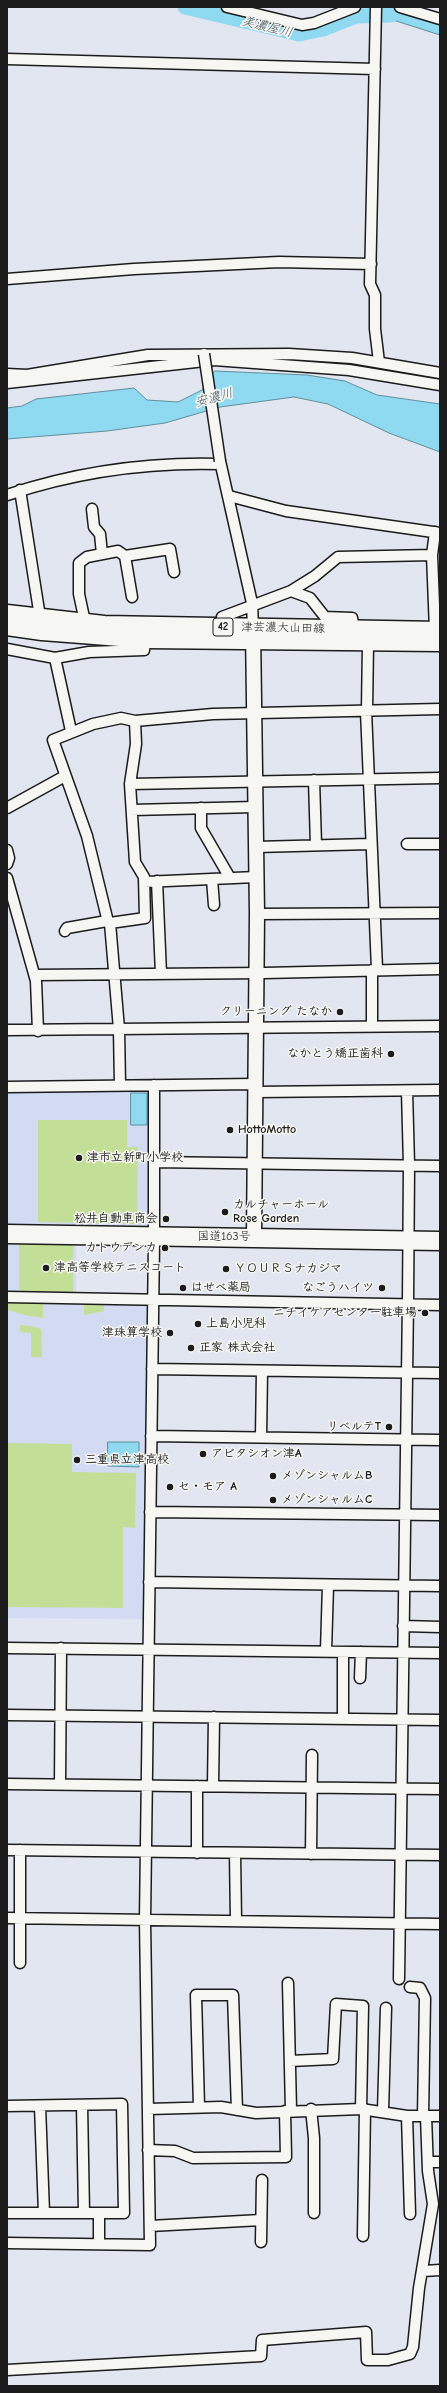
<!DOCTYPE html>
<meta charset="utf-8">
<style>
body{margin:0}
#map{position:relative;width:447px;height:2393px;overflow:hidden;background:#e1e6f1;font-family:"Comic Neue",sans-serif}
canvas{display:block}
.frame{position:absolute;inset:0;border:8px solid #1c1c1c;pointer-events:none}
</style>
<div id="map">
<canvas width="447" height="2393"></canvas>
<div class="frame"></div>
</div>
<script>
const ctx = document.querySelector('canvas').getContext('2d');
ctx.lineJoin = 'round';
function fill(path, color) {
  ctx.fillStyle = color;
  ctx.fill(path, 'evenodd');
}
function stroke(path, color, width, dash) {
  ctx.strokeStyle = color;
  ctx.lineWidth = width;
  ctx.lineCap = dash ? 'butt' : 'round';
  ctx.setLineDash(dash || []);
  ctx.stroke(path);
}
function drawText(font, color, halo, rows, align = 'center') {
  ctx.font = font + ' "Comic Neue","Klee One",sans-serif';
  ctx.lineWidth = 3;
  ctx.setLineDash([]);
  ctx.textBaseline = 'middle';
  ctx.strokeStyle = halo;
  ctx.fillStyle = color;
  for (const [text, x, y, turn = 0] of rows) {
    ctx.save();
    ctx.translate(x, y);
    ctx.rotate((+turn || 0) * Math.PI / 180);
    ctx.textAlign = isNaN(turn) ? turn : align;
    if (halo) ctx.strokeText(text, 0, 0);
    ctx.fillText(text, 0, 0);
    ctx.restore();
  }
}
fill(new Path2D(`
 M150,1088V1227L148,1229L41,1228L37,1225H20L18,1227H7V1090Z
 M7,1239H76V1294H7Z
 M7,1301L149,1303L144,1619L7,1618Z`), '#d2dbf1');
fill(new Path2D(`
 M38,1120H127V1147H138L137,1224L38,1222Z
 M19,1244H73V1292L19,1291Z
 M8,1303H43V1318L24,1315L8,1310Z
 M84,1303H104V1311L84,1315Z
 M20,1325L31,1326L41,1329L42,1357H31V1333L20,1332Z
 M7,1443L72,1444V1472L136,1473L135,1528L123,1527V1608L7,1607Z`), '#c3df97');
const water = new Path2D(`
 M380,8L393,10L440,25V35L393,20L379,19Z
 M215,371L307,375L345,381L377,395L440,404V452L389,433L328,404L294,397L220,407L165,423L107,431L7,439V408L22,406L36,399L134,388L147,400L178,402L202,390Z
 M131,1093H147V1125H131Z
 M108,1442H139V1467L108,1466Z`);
fill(water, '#8fdaf0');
stroke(water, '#618e9b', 1);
stroke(new Path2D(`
 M185,7L299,34L323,29L356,16L391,15`), '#8fdaf0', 15);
const street = new Path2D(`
 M227,7L302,25L314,23L355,7
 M376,7L370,284L375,295V329L379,362
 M400,7L440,19
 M7,59L375,69
 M7,279L134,269L279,262L371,264
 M7,374L27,375L148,355L289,354L352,358L440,373
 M7,383L214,360L349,370L440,385
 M220,461L252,603L253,628
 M20,490L40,617
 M7,495C76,472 148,462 220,464
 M229,496L286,511L440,533
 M92,509L94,527L100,534L102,554
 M435,532L432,555L435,630
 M125,556L170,549L174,572
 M291,591L310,598L325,617L352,618L354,629L368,643L367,710
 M222,617L291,591L315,576L338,557L432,555
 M85,622L79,594V563L87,557L118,551L125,556L132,597
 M7,649L55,658L89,652L144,650L146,635
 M55,658L71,731
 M366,711L377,969
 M314,780L316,845
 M130,784L440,778
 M7,808L65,776
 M201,808V828L230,878
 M132,810L255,807
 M407,844H440
 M256,847L370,844
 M7,850L9,858L7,864
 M7,878L36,981L38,1031
 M212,879L214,905
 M157,881L161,974
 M144,882L256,877
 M257,914L440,913
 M108,922L87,836L53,740L93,724L121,718L135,721L213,714L440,709
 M110,923L119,1029L120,1085
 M65,931L67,928L107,921L110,923L145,918L144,877L135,862L130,784L136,744L135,721
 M372,970V1026
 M35,975L264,973L440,969
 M7,1030L440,1026
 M7,1087L256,1084
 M256,1092L440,1090
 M154,1162L440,1166
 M7,1297L440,1305
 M152,1369L440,1373
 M151,1436L440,1440
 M261,1437L262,1371
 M150,1512L440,1515
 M149,1582L440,1586
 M403,1626L440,1627
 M7,1648L440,1653
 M326,1651L328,1585
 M360,1678L361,1652
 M7,1715L440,1720
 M343,1719V1652
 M7,1784L440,1789
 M60,1784L61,1648
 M197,1786V1853
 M213,1786L214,1717
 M7,1850L440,1855
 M235,1853L236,1921
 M311,1854L312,1755
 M7,1918L440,1924
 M20,1963V1850
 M399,1979L408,1301L409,1165L407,1091
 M288,1983L291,2110
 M410,1987L420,1988L425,1998L423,2116
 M290,2061L333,2059L336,2004L363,2006L361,2109
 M82,2105L84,2213
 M7,2106L122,2104L124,2213H7
 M40,2106L44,2213
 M199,2107L196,1995H233L237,2110
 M148,2109L221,2107L256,2113L361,2109L407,2116H440
 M311,2109L314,2138V2213
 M383,2111L386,2008
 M407,2116L410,2214
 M148,2150L175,2151L193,2158L286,2157L285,2111
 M428,2162H440
 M150,2226L261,2220
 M363,2236L365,2109
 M261,2242L262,2180
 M7,2243L150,2245L145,1920L154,1242V1085
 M99,2244V2213
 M423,2271L440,2270
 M7,2370L261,2356L262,2340L366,2332L367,2360H388L410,2354L413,2347L419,2288L433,2204L428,2171L426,2116`);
const secondary = new Path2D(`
 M253,630L257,914L254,1237`);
const primary = new Path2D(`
 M7,613L104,624L440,630
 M7,627L42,632L146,640L440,643`);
const highway = new Path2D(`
 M7,1234L440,1241`);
stroke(street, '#1c1c1c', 13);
stroke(secondary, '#1c1c1c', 17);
stroke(primary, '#1c1c1c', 19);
stroke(highway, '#1c1c1c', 21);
stroke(street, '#f6f6f2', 10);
stroke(secondary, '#f6f6f2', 14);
stroke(primary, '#f6f6f2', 16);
stroke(highway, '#f6f6f2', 18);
const streetBridge = new Path2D(`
 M204,354L220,461`);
stroke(streetBridge, '#1c1c1c', 13, []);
stroke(streetBridge, '#f6f6f2', 10);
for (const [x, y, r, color] of [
 [340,1012,4,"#1c1c1c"],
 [391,1054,4,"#1c1c1c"],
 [230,1130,4,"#1c1c1c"],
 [79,1158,4,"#1c1c1c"],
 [225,1212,4,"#1c1c1c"],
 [166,1219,4,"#1c1c1c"],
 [165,1248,4,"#1c1c1c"],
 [46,1268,4,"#1c1c1c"],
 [226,1269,4,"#1c1c1c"],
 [183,1288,4,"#1c1c1c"],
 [382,1288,4,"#1c1c1c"],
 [425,1313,4,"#1c1c1c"],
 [198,1324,4,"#1c1c1c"],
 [170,1333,4,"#1c1c1c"],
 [191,1348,4,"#1c1c1c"],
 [389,1427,4,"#1c1c1c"],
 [203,1454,4,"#1c1c1c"],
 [77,1460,4,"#1c1c1c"],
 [273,1476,4,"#1c1c1c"],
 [170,1487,4,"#1c1c1c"],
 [273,1500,4,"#1c1c1c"]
]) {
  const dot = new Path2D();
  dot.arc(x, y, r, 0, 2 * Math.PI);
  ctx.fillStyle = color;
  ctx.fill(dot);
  stroke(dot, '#f6f6f2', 1.5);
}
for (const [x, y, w] of [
 [223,627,20]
]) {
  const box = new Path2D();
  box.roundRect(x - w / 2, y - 9, w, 18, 3);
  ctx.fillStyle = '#f6f6f2';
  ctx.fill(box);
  stroke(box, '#1c1c1c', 1);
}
drawText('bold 11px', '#1c1c1c', null, [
 ["42",223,627]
]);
drawText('12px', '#1c1c1c', '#f6f6f2', [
 ["津芸濃大山田線",283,628,1],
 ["国道163号",224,1237]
]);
drawText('bold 12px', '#1c1c1c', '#f6f6f2', [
 ["クリーニング たなか",332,1012,"right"],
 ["なかとう矯正歯科",383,1054,"right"],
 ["HottoMotto",238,1130],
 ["津市立新町小学校",87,1158],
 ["カルチャーホール",233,1205],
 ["Rose Garden",233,1219],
 ["松井自動車商会",158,1219,"right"],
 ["カトウデンカ",157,1248,"right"],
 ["津高等学校テニスコート",54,1268],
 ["ＹＯＵＲＳナカジマ",234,1269],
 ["はせべ薬局",191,1288],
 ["なごうハイツ",374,1288,"right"],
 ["ニチイケアセンター駐車場",417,1313,"right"],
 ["上島小児科",206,1324],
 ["津珠算学校",162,1333,"right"],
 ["正家 株式会社",199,1348],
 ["リベルテT",381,1427,"right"],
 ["アビタシオン津A",211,1454],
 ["三重県立津高校",85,1460],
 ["メゾンシャルムB",281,1476],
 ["セ・モア A",178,1487],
 ["メゾンシャルムC",281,1500]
], 'left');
drawText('italic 13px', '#3e555c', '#f6f6f2', [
 ["美濃屋川",267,27,14],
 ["安濃川",214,398,-15]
]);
</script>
